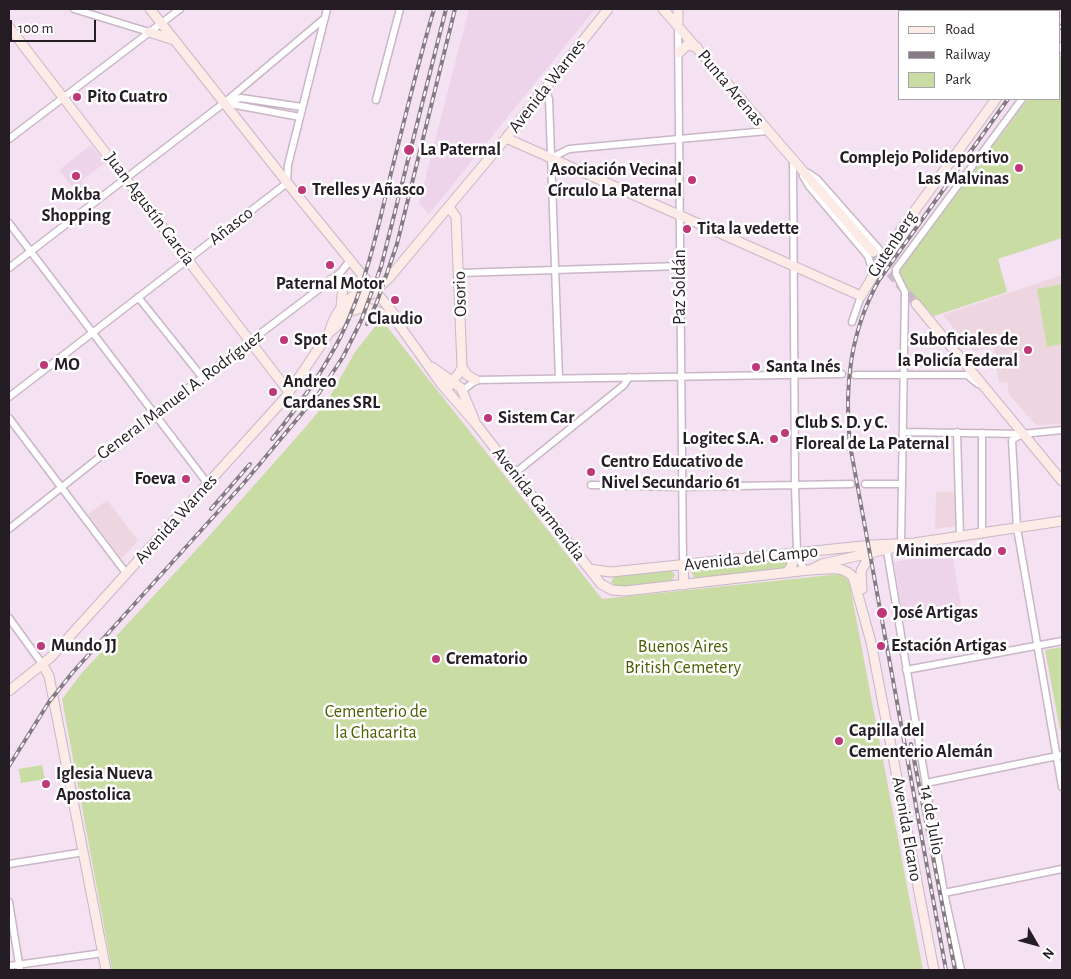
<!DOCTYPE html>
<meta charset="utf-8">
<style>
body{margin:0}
#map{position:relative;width:1071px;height:979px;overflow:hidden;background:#f4e1f2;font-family:"Alegreya Sans",sans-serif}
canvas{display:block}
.frame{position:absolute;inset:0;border:10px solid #241d24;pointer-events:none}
.legend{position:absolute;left:898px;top:10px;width:162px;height:90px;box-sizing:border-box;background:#fff;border:1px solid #a7a5a7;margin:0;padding:6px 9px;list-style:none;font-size:15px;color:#241d24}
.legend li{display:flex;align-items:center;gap:10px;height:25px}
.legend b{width:25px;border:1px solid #a7a5a7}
.north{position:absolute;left:1011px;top:919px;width:50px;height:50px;-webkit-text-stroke:4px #fff;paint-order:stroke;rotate:128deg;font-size:14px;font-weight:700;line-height:20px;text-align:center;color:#241d24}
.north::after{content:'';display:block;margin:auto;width:18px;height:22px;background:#241d24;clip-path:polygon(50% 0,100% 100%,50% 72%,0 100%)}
.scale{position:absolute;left:10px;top:20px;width:86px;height:22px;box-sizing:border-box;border:2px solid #241d24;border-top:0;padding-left:6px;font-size:15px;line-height:18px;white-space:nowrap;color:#241d24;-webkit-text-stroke:4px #fff;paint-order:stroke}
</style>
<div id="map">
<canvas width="1071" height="979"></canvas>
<div class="frame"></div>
<ul class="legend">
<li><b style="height:6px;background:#fcebe7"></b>Road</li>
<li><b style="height:6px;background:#867a85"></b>Railway</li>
<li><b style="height:14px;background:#c9dca4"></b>Park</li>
</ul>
<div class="north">N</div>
<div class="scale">100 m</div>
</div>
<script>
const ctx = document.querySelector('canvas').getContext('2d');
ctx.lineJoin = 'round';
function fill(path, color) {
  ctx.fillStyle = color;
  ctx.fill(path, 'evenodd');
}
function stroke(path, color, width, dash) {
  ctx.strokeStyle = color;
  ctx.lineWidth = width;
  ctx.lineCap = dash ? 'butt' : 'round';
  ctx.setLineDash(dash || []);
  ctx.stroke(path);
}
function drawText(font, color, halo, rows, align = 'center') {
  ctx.font = font + ' "Alegreya Sans",sans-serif';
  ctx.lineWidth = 5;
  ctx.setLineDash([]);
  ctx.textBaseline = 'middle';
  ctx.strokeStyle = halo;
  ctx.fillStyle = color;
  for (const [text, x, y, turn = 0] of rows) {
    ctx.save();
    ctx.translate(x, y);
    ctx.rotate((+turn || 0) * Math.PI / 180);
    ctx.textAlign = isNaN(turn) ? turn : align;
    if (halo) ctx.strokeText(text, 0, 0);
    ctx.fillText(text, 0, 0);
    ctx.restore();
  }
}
fill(new Path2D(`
 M469,9H595L429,214L419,203Z
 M91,145L105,163L81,181L92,195L84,201L59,170Z
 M952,552L962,612L904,622L894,562Z`), '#edd4ea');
fill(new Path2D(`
 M1062,275V424L1036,425L1009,395L1007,382L999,383L993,347L973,351L943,315Z
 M936,492H958V526L935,529Z
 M107,500L138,541L123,557L121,558L88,514Z`), '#eed6e0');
fill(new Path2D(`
 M1062,56V238L998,259L1007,292L934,316C922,304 901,288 900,270L1028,99H1060V57Z
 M1062,284V344L1047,347L1037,289Z
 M381,319L602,599L841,574L849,581L923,970H112L62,699L81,674L210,535L303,430L328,400L355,352Z
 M785,558L789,562L787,568L696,580L691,572L694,567Z
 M670,569L675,575L671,582L616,587L611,582L614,576Z
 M1062,647V729L1060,730L1045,650Z
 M42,765L45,779L21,783L19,769Z`), '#c9dca4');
stroke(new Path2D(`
 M873,252L916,304`), '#cabac9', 9, [9, 4.5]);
const street = new Path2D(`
 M74,9L149,32
 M678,26L683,565
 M1060,49L1062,46
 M545,89L549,99L559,378
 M376,100L400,9
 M227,102L241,98L302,107
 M225,103L300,117
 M9,139L180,9
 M551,158L569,149L767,131
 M793,161L795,485L797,553L804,570
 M808,173L817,179L885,256
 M803,176L809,186L868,256L873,272
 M9,223L208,484
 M9,268L224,103L325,18
 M460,273L680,266
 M138,297L202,377
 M852,322L861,296
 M855,375H967L978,384
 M462,391L476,380L842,374
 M9,397L287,183L288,165L327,9
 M9,418L126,573
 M903,432L1022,434L1062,430
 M957,432L960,537
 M982,433V534
 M1022,434L1012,440L1017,528L1062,787
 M515,473L624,385L629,377
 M865,484H902
 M591,485L681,487L851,484
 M9,529L154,414L331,280L342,271L350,260
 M901,543L905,292L896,274V269L1022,99
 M887,551L944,893L961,970
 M9,618L43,665
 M906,670L1062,641
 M926,783L1062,755
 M9,864L84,852
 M944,893L1062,869
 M9,902L20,970
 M9,966L103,953`);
const secondary = new Path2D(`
 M150,9L297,195L394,314L397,322L442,385L476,424L601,584L612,590L625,591L809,570C825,570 842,564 853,577L871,642L934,970
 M663,9L873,252
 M678,9V24
 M1059,11L1061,9
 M9,27L289,392
 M149,32L174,40
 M679,53L687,45L697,47
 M506,138L861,296L900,231L996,99
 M331,280L339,281L343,287L341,306
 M916,304L1062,481
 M349,312C372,302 377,313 397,322
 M329,333C336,307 351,294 375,284
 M432,367L461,388L474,419
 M462,367L467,375L476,380
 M447,391C449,381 459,377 462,367L456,217L449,207
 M786,554L793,563L787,573
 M683,565L684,585
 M589,569L611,572L872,545L914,543
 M812,569L822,564L914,543L1062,521
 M862,589L861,571L871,553
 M43,665L49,676L106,970
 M9,691L51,657L285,398L329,333L339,324L352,307L375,291L389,278L506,138L608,9`);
stroke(street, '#c9b6c7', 9);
stroke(secondary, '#c9b6c7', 11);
stroke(street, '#fff', 6);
stroke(secondary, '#fcebe7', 9);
const rail = new Path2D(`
 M1060,28L1062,25
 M367,324L377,302L397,244L455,9
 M272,439C298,407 322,373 341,336C366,284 378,229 391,173C405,118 418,63 434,9
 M211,509L250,464
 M911,744L955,970
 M9,766L49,702L73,672L243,484L319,393L343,357L361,321L381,267L446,9
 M946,970L850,445C844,386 850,332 879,280L1008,99`);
stroke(rail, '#867a85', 4);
stroke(rail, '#fff', 2, [5.5]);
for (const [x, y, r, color] of [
 [77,97,5,"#be3879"],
 [409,150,6,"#be3879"],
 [1019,168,5,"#be3879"],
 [76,176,5,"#be3879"],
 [692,180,5,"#be3879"],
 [302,190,5,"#be3879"],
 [687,229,5,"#be3879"],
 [330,265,5,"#be3879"],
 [395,300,5,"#be3879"],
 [284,340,5,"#be3879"],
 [1028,350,5,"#be3879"],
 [44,365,5,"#be3879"],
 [756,367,5,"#be3879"],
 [273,392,5,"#be3879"],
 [488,418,5,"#be3879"],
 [785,433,5,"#be3879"],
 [774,439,5,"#be3879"],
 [591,472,5,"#be3879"],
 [186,479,5,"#be3879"],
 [1002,551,5,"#be3879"],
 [882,613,6,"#be3879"],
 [41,646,5,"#be3879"],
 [881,646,5,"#be3879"],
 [436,659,5,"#be3879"],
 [839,741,5,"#be3879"],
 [46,784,5,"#be3879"]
]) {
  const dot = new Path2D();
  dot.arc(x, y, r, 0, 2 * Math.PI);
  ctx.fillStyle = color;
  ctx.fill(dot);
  stroke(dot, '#fff', 2);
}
drawText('18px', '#241d24', '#fff', [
 ["Avenida Warnes",547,86,-52],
 ["Punta Arenas",731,88,50],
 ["Juan Agustín García",150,209,53],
 ["Añasco",231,226,-38],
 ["Gutenberg",892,244,-57],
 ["Paz Soldán",680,287,-90],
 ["Osorio",460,294,-92],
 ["General Manuel A. Rodríguez",180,395,-37],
 ["Avenida Garmendia",539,504,52],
 ["Avenida Warnes",176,519,-48],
 ["Avenida del Campo",751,558,-6],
 ["14 de Julio",932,820,80],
 ["Avenida Elcano",907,829,80]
]);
drawText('bold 18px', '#241d24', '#fff', [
 ["Pito Cuatro",87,97],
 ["La Paternal",420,150],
 ["Complejo Polideportivo",1009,158,"right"],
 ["Las Malvinas",1009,179,"right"],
 ["Asociación Vecinal",682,170,"right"],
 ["Círculo La Paternal",682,191,"right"],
 ["Trelles y Añasco",312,190],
 ["Mokba",76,195,"center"],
 ["Shopping",76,216,"center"],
 ["Tita la vedette",697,229],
 ["Paternal Motor",330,284,"center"],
 ["Claudio",395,319,"center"],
 ["Spot",294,340],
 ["Suboficiales de",1018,340,"right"],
 ["la Policía Federal",1018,361,"right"],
 ["MO",54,365],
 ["Santa Inés",766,367],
 ["Andreo",283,382],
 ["Cardanes SRL",283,403],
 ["Sistem Car",498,418],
 ["Club S. D. y C.",795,423],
 ["Floreal de La Paternal",795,444],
 ["Logitec S.A.",764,439,"right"],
 ["Centro Educativo de",601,462],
 ["Nivel Secundario 61",601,483],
 ["Foeva",176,479,"right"],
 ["Minimercado",992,551,"right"],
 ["José Artigas",893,613],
 ["Mundo JJ",51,646],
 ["Estación Artigas",891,646],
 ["Crematorio",446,659],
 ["Capilla del",849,731],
 ["Cementerio Alemán",849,752],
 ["Iglesia Nueva",56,774],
 ["Apostolica",56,795]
], 'left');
drawText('18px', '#4b5f01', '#fff', [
 ["Buenos Aires",683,647],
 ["British Cemetery",683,668],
 ["Cementerio de",376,712],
 ["la Chacarita",376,733]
]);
</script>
